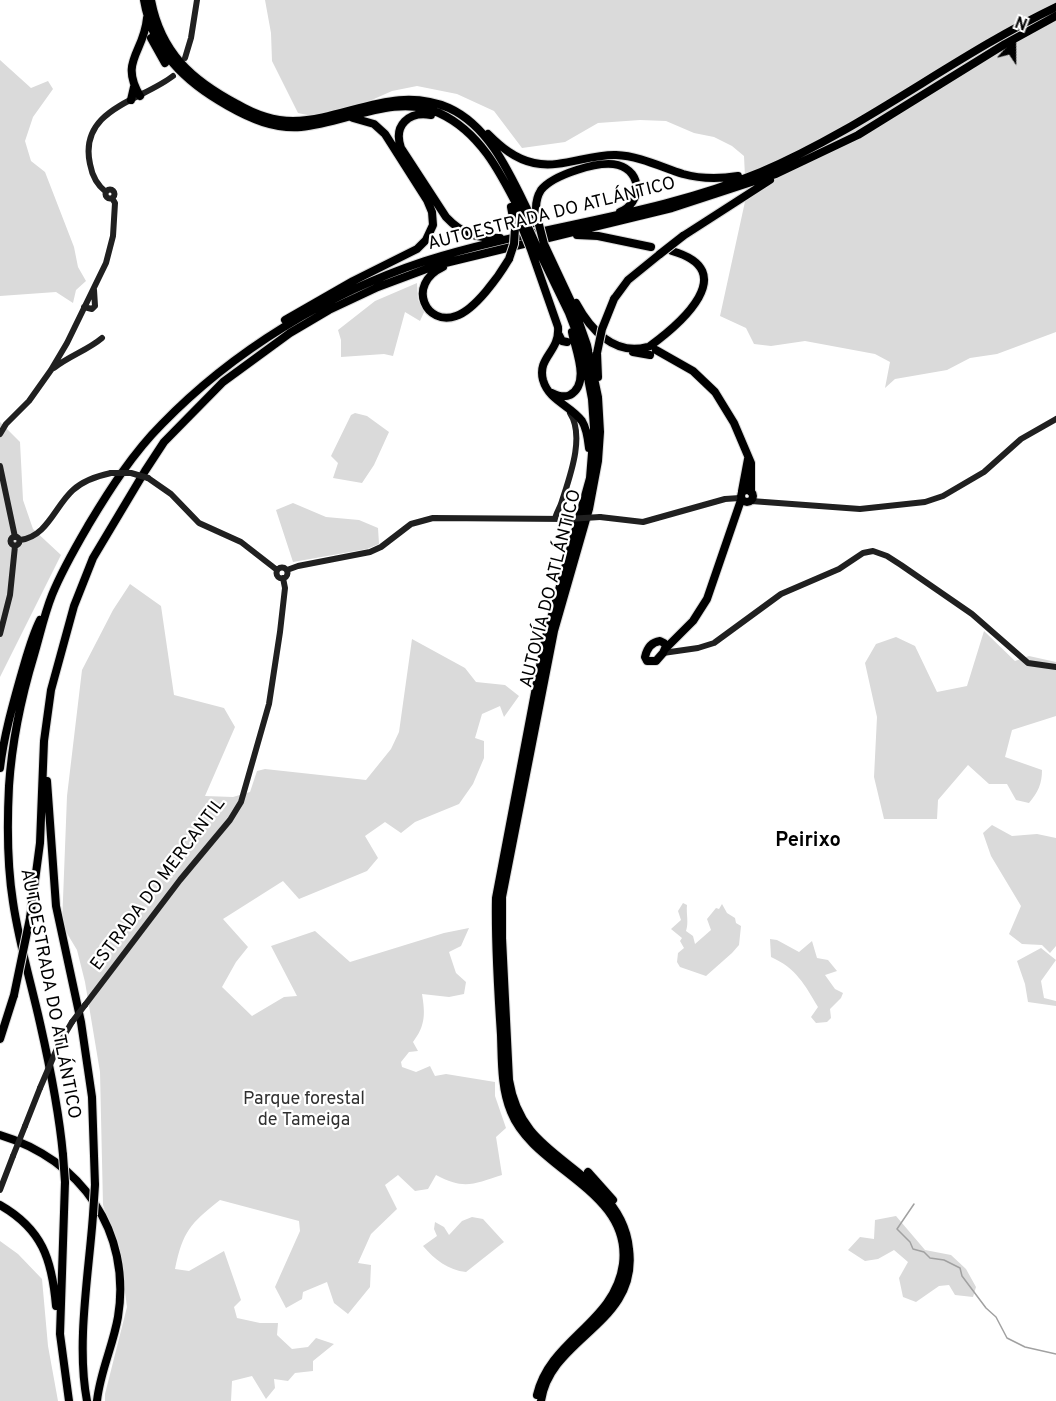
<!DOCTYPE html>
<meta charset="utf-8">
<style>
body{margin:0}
#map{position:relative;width:1056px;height:1401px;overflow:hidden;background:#fff;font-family:Overpass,sans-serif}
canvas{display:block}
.north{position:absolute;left:984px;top:12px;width:60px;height:60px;-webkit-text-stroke:4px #fff;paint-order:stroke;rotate:21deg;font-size:16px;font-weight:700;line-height:24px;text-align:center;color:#000}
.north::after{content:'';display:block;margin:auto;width:21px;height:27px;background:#000;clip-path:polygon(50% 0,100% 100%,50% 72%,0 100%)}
</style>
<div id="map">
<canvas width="1056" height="1401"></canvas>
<div class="north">N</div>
</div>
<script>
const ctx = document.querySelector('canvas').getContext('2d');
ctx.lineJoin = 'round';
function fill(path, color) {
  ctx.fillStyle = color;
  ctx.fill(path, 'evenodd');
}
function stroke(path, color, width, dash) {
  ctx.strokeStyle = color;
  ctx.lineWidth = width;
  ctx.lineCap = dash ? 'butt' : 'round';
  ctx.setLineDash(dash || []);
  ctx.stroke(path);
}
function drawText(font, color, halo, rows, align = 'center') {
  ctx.font = font + ' Overpass,sans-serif';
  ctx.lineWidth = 4.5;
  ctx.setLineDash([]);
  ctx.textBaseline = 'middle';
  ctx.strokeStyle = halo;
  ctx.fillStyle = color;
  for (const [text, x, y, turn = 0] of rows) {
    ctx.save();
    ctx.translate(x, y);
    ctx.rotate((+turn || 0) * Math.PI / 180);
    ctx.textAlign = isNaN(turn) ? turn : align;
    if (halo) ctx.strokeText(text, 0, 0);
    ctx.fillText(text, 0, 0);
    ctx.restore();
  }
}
fill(new Path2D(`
 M265,0H1056V332L997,354L970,358L947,370L895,379L885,388L890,362L875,354L805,341L771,346L754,344L746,328L720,316L746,197L744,156L732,146L714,137L694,133L666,121L640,120L598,123L565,142L522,148L494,111L457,94L417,86L392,91L356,107L312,116L298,113L272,61L271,33Z
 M0,60L31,88L48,81L53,89L33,117L25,141L31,161L45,172L74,247L78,267L86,281L76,290L73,303L56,292L0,296Z
 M417,283L418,300L425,310L420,321L405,312L393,356L384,354L341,357V340L338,330L375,301Z
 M355,413L367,416L389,432L374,465L362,483L333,478L338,463L331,456L351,415Z
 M0,422L20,442L23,500L33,529L61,555L0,677Z
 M293,503L326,517L359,520L378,528L379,544L367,549L293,562L276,510Z
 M130,584L161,606L174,695L224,708L235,727L205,796L233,797L250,792L257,771L265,769L366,780L391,749L399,732L412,639L465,668L476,682L505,685L519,696L504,717L500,706L482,714L475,738L484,741V758L473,784L459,804L415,822L401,833L385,822L365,836L378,858L367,871L299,899L283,881L223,919L248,947L236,962L222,987L252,1016L284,997L297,996L271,946L315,931L350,962L444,933L469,928L461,946L449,952L456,973L466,982L464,994L449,997L422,994C425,1013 426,1025 413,1042L418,1051L409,1052L401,1062L402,1067L416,1072L430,1066L435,1076L446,1074L495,1082V1096L506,1128L496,1137L502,1175C474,1184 464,1190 436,1175L428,1189L415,1191L398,1175L385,1185L397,1209L371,1234L358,1263L371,1265L370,1287L348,1314L334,1303L327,1282L303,1292L302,1299L286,1308L275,1287L300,1231L299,1221L220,1200C190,1224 183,1231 175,1269L189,1271L224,1251L241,1300L234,1307L237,1318L260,1323H278L277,1335L292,1349L308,1347L316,1338L334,1344L313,1361V1371L295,1373L288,1381L274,1379L275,1388L266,1399L252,1376L232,1381L231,1401H105V1394L127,1307L120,1256L103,1205L100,1072L85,982L77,950L62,925L67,796L82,670L113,610Z
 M984,631L1015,661L1029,656L1056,662V716L1012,730L1005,757L1042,770C1042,784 1038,792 1029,803L1016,800L1007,784H989L968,765L938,800L937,819H884L874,777L877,717L865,663L876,644L896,637L915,646L937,692L967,686Z
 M992,825L1012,836L1037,834L1056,838V946L1050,953L1042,945L1022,944L1009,934L1021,906L991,856L983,833Z
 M683,903L687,905C686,914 689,922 686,931L693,936L695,944L711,930L707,919L716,908L719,909L722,904L727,913L735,918L736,923L741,926L739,945L732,953L706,976L680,967L677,962L678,953L684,948L680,941L682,938L671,929L681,920L678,911Z
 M770,939L777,940L799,952L812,941L817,958L828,960L837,971L825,975L835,989L843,993L841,998L830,1009L831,1018L827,1022L816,1023L811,1017L818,1007C805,985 796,968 771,957Z
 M1041,948L1056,960L1041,981L1044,998L1056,1001V1006L1028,1002L1025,984L1017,961Z
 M896,1216L925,1250L951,1255L966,1269L976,1287L973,1297L955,1295L949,1285L939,1286L916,1302L903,1297L899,1278L908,1262L894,1250L878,1259L865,1261L848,1250L860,1237L874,1239L875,1220Z
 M472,1217L483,1219L504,1242L466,1272C448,1270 435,1260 423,1246L437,1236L434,1229L435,1222L444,1227L449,1235L462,1221Z
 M0,1241L18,1254L42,1279L48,1346L58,1401H0Z`), '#dadada');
stroke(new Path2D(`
 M914,1204L897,1229L910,1242L913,1249L924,1252L930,1258L944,1260L960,1268L962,1276L986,1308L996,1317L1007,1338L1025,1347L1056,1354`), '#a1a1a1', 1.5);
const highway = new Path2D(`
 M144,0C153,52 185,82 228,106C251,119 274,129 301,127C346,123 395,93 439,113C485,134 505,183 527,225
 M151,0C161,53 192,80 237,104C254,114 273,121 293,121C347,120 394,84 449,108C493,128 513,182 534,223
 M151,38L165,63
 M140,96C119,61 144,53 147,18
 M131,100L134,87
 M431,115C409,111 393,125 401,148L446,217C462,234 476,238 500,238
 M488,134C501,147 515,159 534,163C561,169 589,154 616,155C640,156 661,167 683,174C701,179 719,179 738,176
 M511,207L515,228
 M537,217C535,207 536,198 541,190C553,175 599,160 618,165C643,172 642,203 620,212
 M577,235L598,236L651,247
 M683,236L770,180
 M536,245L569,313L582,347L592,399L594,428L590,478L545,640L496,898C495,944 498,990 501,1035C502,1061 501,1088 511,1112C534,1170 632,1190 623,1264C615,1323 550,1339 537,1395
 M530,247L558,327C560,352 537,357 543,380C549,401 570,405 582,421C587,429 588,439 589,448
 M443,267C405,285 427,327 456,316C475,310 499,276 509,259
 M614,299L628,280L660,254
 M576,303C590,329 614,356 647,347
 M285,320L353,281L417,249L426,240L433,225L432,212L427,200L385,134L374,124L353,118
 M559,335L562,341L567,342
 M650,346C680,324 742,271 672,251
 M656,350L693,371L715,392L734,423L751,463V492
 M633,352L650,355
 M597,353L598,377
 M552,393C558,396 564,398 570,395C591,383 575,349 572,332
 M741 496a6 6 0 1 1 12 0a6 6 0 1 1-12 0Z
 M742,491L748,459
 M660,641L664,643L666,646L663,653L656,661H647L645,657C647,648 652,642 660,641Z
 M665,649L693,621L707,599L741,500
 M0,768C4,735 13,704 22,672C27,655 32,636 40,620
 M47,781L56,906L81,1022L92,1097L95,1185
 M30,918L40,843L44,741L51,690L74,606L93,558L145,471L164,442L223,382L290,333L329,310L378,287L437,265L672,208L776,174L858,135L1005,44L1056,16
 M0,1039L14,995
 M0,1135C81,1159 132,1232 118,1317C113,1346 100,1372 97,1401
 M63,1155C59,1111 50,1067 40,1023C31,983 19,943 13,902C7,864 7,825 9,786C12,741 21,698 34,655C40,635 44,615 52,595C62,570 75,548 89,524C110,489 133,453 162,424C233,351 328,293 425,261C536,226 653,217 761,172C866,127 954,56 1056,7
 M588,1172L613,1200
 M65,1182L60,1334L69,1401
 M0,1205C42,1229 52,1259 56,1306
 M87,1401C76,1344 89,1272 93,1215
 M541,1401C550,1337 639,1324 629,1249C627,1227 617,1209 601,1193C562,1153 519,1142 509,1080L502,938V897L554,631L589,509L598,461L600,432L598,397L587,345L574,308L544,244`);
stroke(highway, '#dbdbdb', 10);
stroke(new Path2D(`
 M185,58L191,38L197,0
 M105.5 194a4.5 4.5 0 1 1 9 0a4.5 4.5 0 1 1-9 0Z
 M106,192C97,185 92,175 90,164C78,109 141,101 173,76
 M84,307L92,309L95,306L94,290
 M54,368C69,356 88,350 102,338
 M0,434L6,424L29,401L51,370L67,343L106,263L113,236L115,203L112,198
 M0,466L15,537
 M148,478L171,494L199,523L241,542L277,570
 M751,501L860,509L925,502L943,496L984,472L1021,439L1056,419
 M600,517L643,522L725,499L740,498
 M555,519C556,513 560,508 562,501C570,476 585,436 570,413
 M10.5 541a4.5 4.5 0 1 1 9 0a4.5 4.5 0 1 1-9 0Z
 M20,540C47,537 55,506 73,490C84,480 97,476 111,473
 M276.5 573a5.5 5.5 0 1 1 11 0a5.5 5.5 0 1 1-11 0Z
 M287,570L298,566L370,552L381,547L411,524L433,518L568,519
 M0,634L10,595L15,546
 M663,653L698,648L714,643L781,594L839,569L863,553L873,551L887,556L901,565L972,614L1028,663L1056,667
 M85,1005L180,880L230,820L241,802L269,704L280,632L285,588L283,578
 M59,1044L72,1022
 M25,1126L40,1088
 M0,1190L13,1156`), '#202020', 6);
stroke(highway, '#000', 8);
const highwayBridge = new Path2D(`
 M537,217L544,244
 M527,225L536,245
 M522,227L530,247
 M660,254L683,236
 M509,259L514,244L515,228
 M597,353L602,329L614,299
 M14,995L30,918
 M63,1155L65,1182
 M93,1215L95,1185`);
stroke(highwayBridge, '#dbdbdb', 10, []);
stroke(new Path2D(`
 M111,473H131L148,478
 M568,519L600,517
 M72,1022L85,1005
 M40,1088L59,1044
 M13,1156L25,1126`), '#202020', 6);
stroke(highwayBridge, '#000', 8);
drawText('18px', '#000', '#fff', [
 ["AUTOESTRADA DO ATLÁNTICO",552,215,-14],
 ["AUTOVÍA DO ATLÁNTICO",552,589,-76],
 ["ESTRADA DO MERCANTIL",159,885,-53],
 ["AUTOESTRADA DO ATLÁNTICO",49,994,79]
]);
drawText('18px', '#313131', '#fff', [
 ["Parque forestal",304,1100],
 ["de Tameiga",304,1121]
]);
drawText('bold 20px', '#000', '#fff', [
 ["Peirixo",808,842]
]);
</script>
